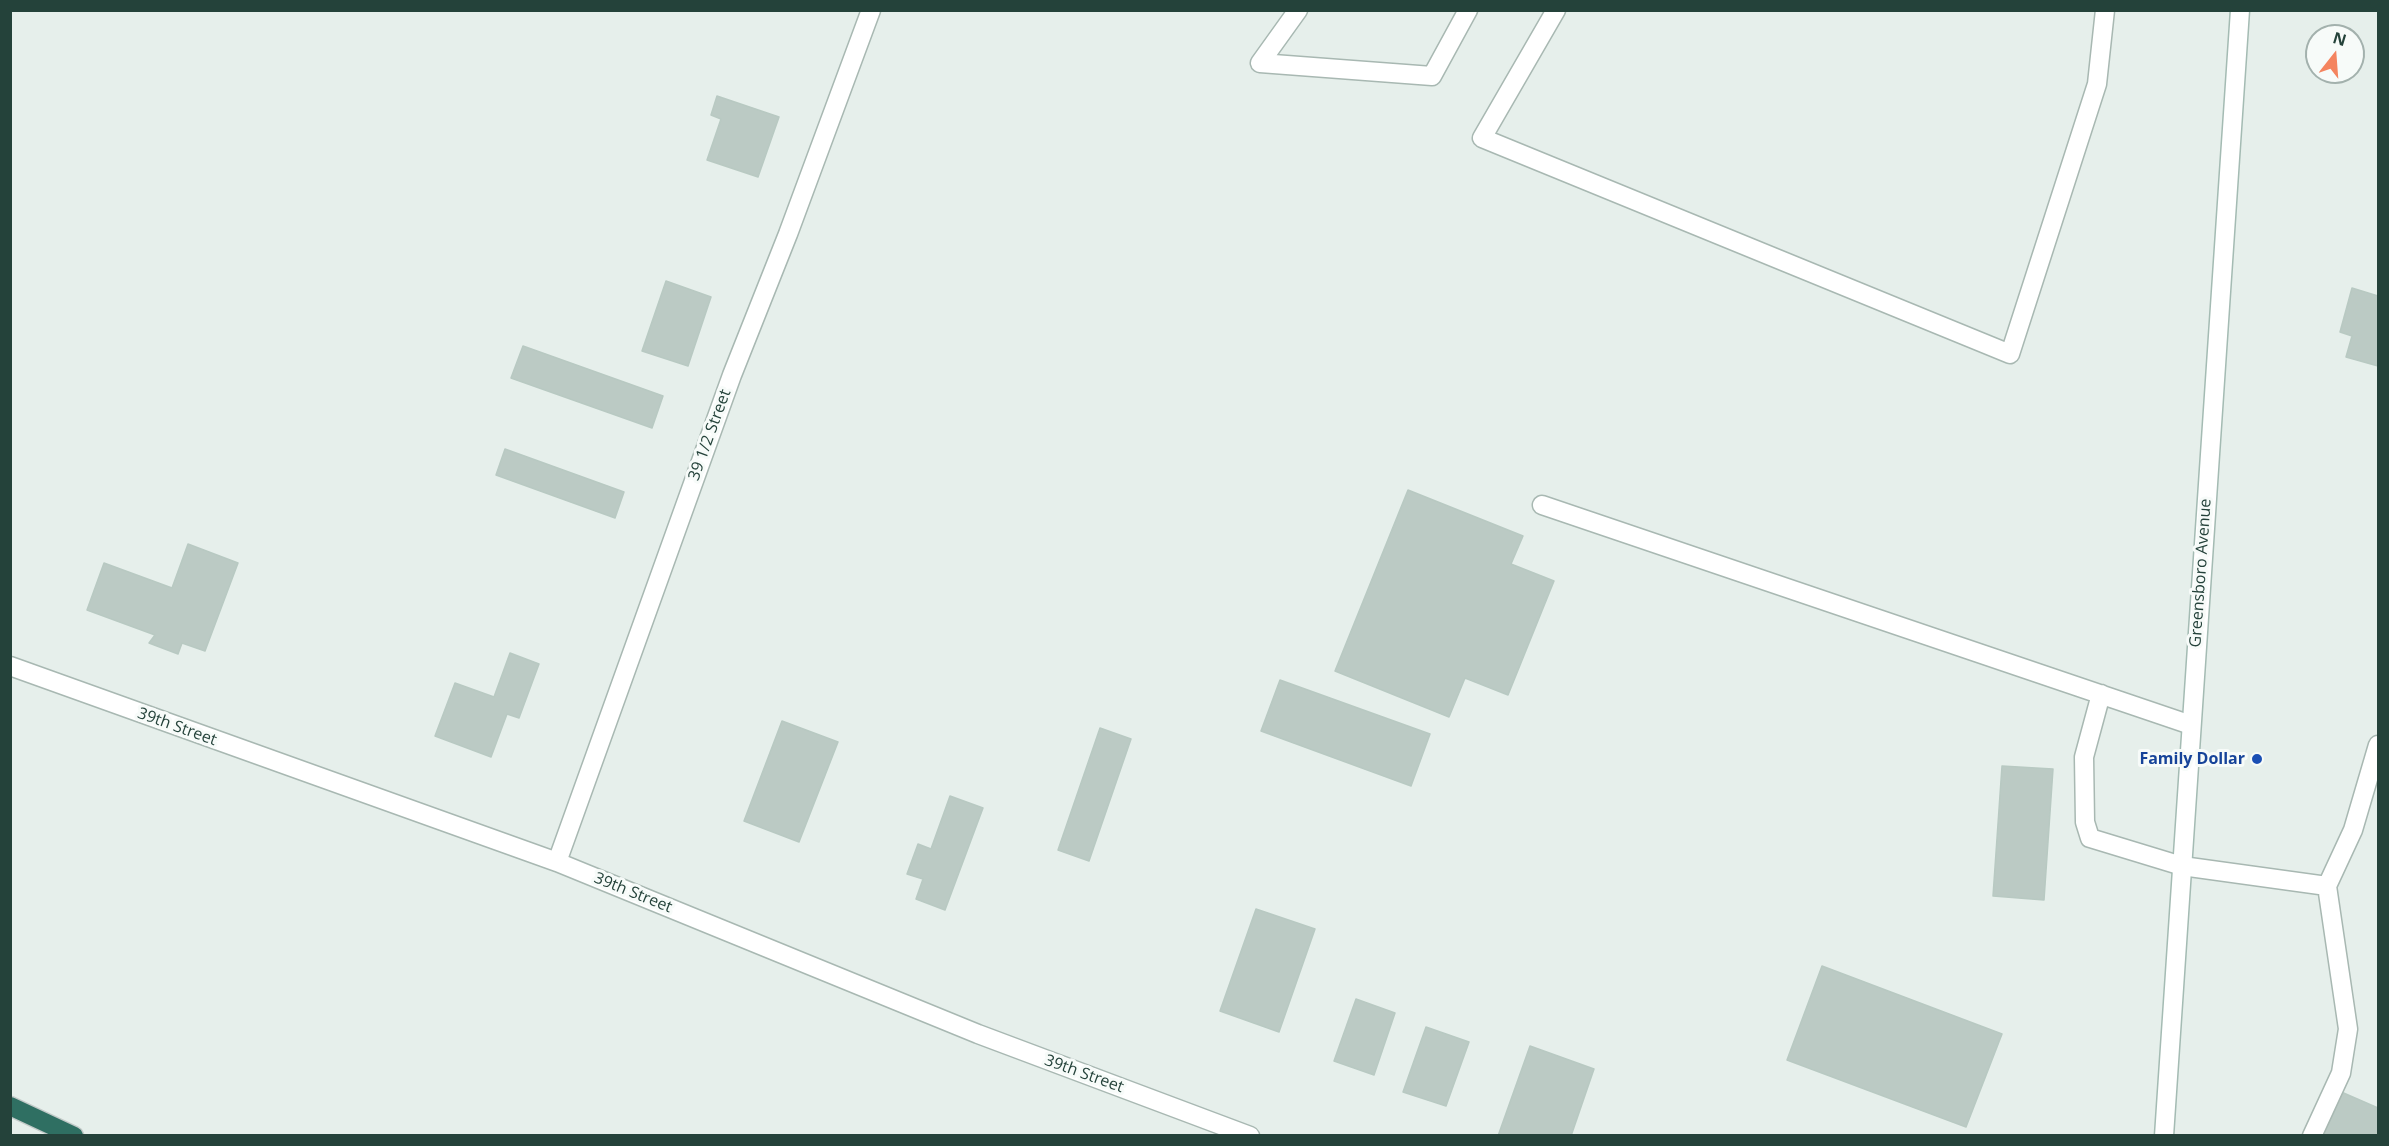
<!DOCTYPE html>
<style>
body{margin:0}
#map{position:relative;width:2389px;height:1146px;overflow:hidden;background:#e6efeb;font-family:"Open Sans",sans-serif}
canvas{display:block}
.frame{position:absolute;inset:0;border:12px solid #24423a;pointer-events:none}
.north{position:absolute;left:2305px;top:24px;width:60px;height:60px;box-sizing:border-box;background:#f7fbf9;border:2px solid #a3b1ad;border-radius:50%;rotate:17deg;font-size:16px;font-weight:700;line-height:24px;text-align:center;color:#24423a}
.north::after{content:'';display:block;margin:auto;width:21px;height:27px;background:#f4845f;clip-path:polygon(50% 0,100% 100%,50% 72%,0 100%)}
</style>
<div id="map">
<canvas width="2389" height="1146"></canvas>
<div class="frame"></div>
<div class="north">N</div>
</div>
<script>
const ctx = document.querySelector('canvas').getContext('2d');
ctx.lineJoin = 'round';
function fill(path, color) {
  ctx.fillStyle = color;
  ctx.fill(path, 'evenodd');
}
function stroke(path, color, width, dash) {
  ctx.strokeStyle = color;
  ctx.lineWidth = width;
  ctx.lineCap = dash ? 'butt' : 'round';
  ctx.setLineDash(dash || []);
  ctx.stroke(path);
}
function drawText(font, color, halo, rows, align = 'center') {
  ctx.font = font + ' "Open Sans",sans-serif';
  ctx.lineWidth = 6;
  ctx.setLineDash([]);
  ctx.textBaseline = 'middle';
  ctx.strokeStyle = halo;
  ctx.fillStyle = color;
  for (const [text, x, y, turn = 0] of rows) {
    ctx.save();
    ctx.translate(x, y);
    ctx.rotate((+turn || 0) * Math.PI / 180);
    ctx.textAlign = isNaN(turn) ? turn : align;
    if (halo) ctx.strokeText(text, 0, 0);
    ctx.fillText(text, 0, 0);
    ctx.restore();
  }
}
const building = new Path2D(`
 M717,96L779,117L758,177L707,160L721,119L711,115Z
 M666,281L711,297L688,366L642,351Z
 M2352,288L2378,296V366L2346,357L2352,336L2340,332Z
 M523,346L663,396L652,428L511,378Z
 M505,449L624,492L615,518L496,475Z
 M1408,490L1523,536L1511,564L1554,581L1508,695L1465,678L1449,717L1335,671Z
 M188,544L238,563L205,651L182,643L178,654L149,643L155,635L87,610L104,563L172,588Z
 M510,653L539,664L519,718L507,714L491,757L435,736L455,683L494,697Z
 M1280,680L1430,734L1411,786L1261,731Z
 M782,721L838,742L799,842L744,821Z
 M1100,728L1131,739L1089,861L1058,850Z
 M2002,766L2053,769L2044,900L1993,896Z
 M950,796L983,808L945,910L916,899L923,879L907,874L918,844L931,849Z
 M1256,909L1315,929L1279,1032L1220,1011Z
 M1822,966L2002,1034L1966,1127L1787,1060Z
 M1356,999L1395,1013L1374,1075L1334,1061Z
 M1426,1027L1469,1042L1446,1106L1403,1092Z
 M1530,1046L1594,1069L1571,1136H1498Z
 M2339,1091L2378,1108V1136H2321Z`);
fill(building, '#bbcac4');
stroke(building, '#b8c9c2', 1.5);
const lane = new Path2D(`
 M1298,10L1260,63L1432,76L1468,10
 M1556,10L1482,138L2010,354L2097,84L2105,10
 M1542,505L2191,725
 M2101,694L2084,757L2085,822L2090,838L2182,866L2327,886L2353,830L2378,745
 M2312,1136L2341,1073L2348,1029L2327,886`);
const street = new Path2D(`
 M10,666L557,862L978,1034L1250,1136
 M557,862L732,375L788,234L871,10`);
const secondary = new Path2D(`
 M2164,1136L2240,10`);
const highway = new Path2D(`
 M10,1106L74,1136`);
stroke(lane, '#a8b8b2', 21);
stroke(street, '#a8b8b2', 21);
stroke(secondary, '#a4bbb3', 21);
stroke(highway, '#c2cac8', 21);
stroke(lane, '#fff', 18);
stroke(street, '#fff', 18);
stroke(secondary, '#fff', 18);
stroke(highway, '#2f6f62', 18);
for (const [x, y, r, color] of [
 [2257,759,6,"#1a4fb4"]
]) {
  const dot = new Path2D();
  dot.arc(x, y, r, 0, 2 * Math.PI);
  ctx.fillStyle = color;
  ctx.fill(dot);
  stroke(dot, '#f7fbf9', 2);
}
drawText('16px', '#24423a', '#f7fbf9', [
 ["39 1/2 Street",710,435,-70],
 ["Greensboro Avenue",2201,573,-86],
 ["39th Street",177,727,20],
 ["39th Street",633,893,22],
 ["39th Street",1084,1074,20]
]);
drawText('bold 16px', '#164399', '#f7fbf9', [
 ["Family Dollar",2245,759]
], 'right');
</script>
